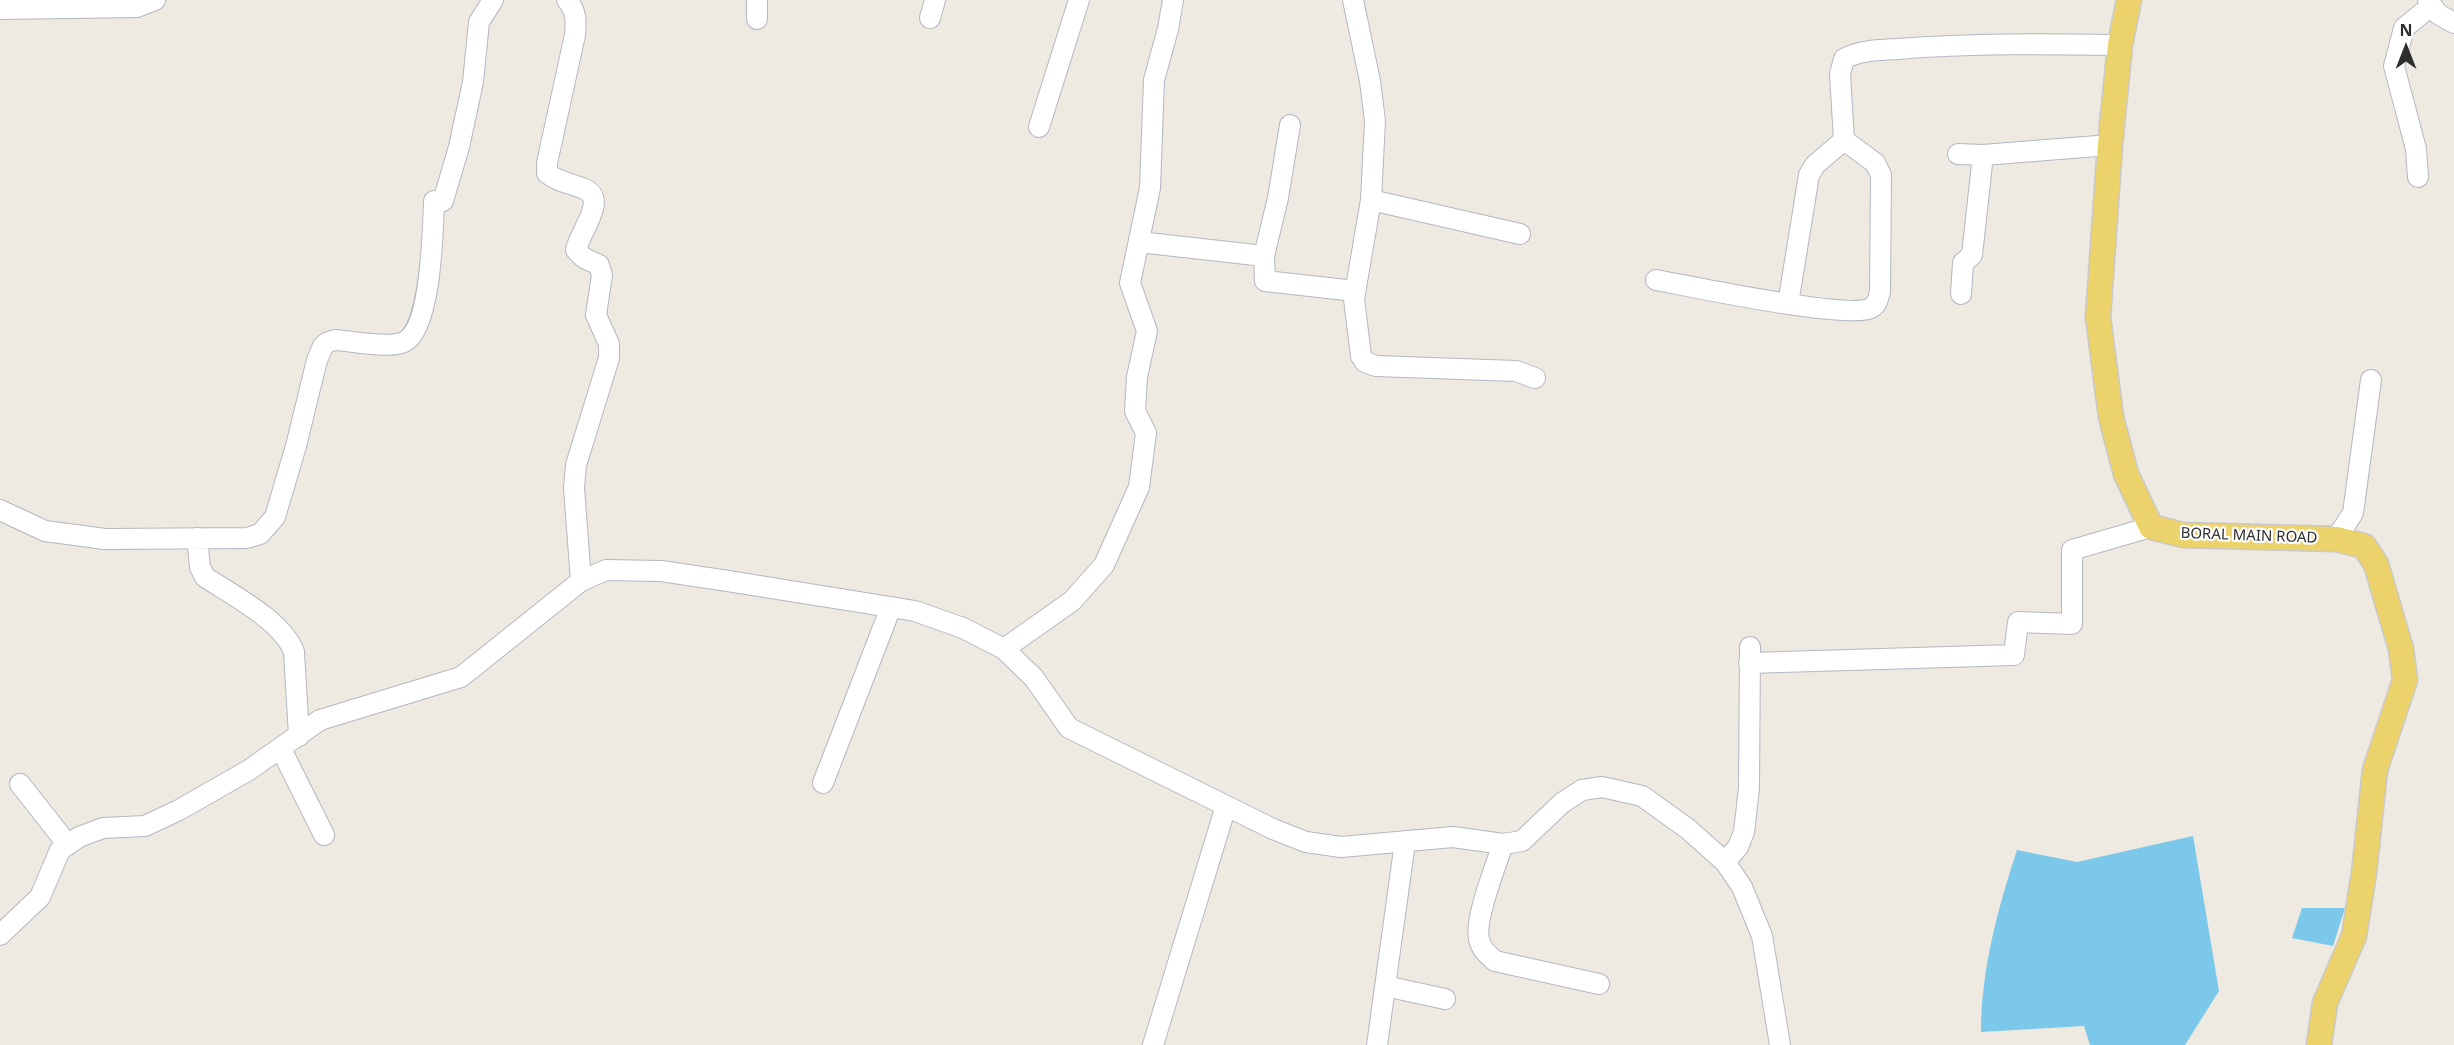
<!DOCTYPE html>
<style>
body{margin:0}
#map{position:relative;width:2454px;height:1045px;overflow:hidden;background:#eee9e1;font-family:"Noto Sans",sans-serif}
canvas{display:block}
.north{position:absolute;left:2376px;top:18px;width:60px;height:60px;-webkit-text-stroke:4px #fff;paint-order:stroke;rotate:0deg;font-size:16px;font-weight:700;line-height:24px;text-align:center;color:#2e2e2e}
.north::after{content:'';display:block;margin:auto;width:21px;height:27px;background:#2e2e2e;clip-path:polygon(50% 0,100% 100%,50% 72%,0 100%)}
</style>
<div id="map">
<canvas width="2454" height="1045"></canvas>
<div class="north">N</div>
</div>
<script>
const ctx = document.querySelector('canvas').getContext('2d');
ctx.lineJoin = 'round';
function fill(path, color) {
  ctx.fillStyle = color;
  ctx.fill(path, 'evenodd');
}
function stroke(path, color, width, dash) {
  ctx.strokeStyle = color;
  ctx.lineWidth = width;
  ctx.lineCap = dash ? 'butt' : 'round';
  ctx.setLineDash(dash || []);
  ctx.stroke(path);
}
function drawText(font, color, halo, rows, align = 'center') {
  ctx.font = font + ' "Noto Sans",sans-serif';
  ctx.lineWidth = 4.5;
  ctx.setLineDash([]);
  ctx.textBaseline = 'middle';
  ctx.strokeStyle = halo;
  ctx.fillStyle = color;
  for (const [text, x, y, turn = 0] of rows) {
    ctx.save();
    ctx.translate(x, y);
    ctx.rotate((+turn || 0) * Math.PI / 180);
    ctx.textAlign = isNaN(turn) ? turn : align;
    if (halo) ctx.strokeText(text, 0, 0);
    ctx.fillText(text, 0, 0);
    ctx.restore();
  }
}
fill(new Path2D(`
 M2193,836L2219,991L2185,1045H2090L2084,1026L1981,1032C1981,970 1998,908 2017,850L2077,862Z
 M2302,908H2345L2333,946L2292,938Z`), '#7bc8ea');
const minor = new Path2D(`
 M567,0C577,11 576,22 575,35L547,163V173C558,182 569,183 582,188C610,198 580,230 576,250L584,258L599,265L602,275L596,315L609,344V358L576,465L574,488L581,581
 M1353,0L1370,81L1375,121L1371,200L1354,299L1361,356L1365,362L1376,366L1516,371L1535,378
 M2428,0L2438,14L2454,23
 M0,9L137,7L155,0
 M930,18L935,0
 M757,19V0
 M1039,127L1079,0
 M1958,154L1983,155L2110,145
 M2418,177L2416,149L2394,66L2404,28L2431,6
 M1371,200L1520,234
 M443,201L459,147L473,82L479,22L493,0
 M1139,242L1264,256L1278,198L1290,125
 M1264,256L1265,281L1355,291
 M1656,280C1689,286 1849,320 1871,308C1878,304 1878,298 1880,292L1881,175L1875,163L1844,140L1840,74L1844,59C1858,50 1882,50 1898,49C1972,43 2046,44 2120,45
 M1961,294L1963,263L1972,255L1983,155
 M1788,304L1809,175L1815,165L1844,140
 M0,510L45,531L105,539L247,538L260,534L275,517L296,446L317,360L323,346L328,342L335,340C352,341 389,349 404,342C431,330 433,229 434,201
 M197,538L200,567L205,577C232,595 283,621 294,652L299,736
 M2336,539L2353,513L2371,380
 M1004,649L1072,601L1104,565L1139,487L1146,433L1135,411L1137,377L1147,331L1130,283L1150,188L1154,80L1168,29L1173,0
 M1749,663L2014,655L2018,622L2072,624V550L2151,527
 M281,749L324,835
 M823,783L891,607
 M20,784L68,845
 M1503,844C1496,865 1474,920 1479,939C1481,949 1487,954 1495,961L1599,984
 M1725,862L1738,847L1744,832L1749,788L1750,647
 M0,935L40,897L60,850L79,837L103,828L145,826L179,810L249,770L320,720L461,677L581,581L606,570L661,571L728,581L915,611L963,628L1004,649L1034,678L1069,728L1273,829L1306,842L1341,847L1453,837L1503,844L1522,841L1562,803L1582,790L1602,787L1642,796L1688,829L1725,862L1742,887L1762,936L1780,1045
 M1385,986L1445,999
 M1153,1045L1226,806
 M1377,1045L1405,842`);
const major = new Path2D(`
 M2129,0L2120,45L2110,145L2098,317L2111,417L2126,474L2151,527L2183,535L2336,539L2364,546L2376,564L2401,649L2405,680L2375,770L2364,873L2354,936L2325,1003L2319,1045`);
stroke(minor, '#b5b7c0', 22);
stroke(major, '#c9c9c9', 27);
stroke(minor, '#fff', 20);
stroke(major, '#ebd26a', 24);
drawText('15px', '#2e2e2e', '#fff', [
 ["BORAL MAIN ROAD",2249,536,2]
]);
</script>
